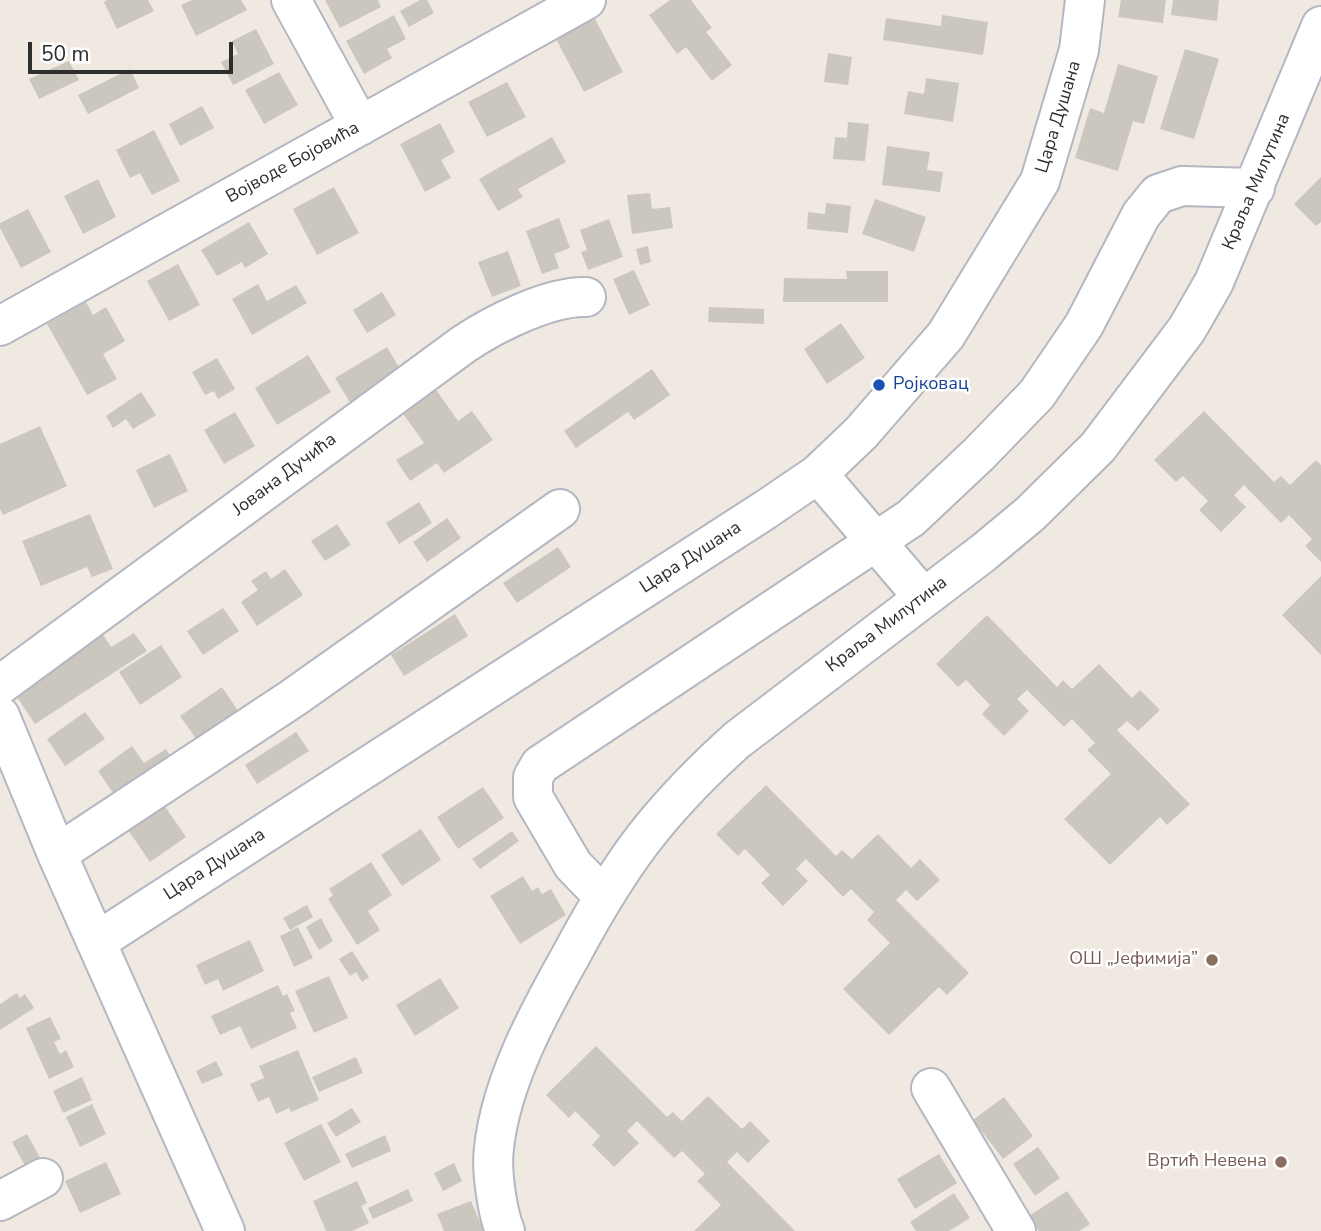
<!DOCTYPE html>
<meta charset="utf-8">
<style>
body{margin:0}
#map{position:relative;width:1321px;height:1231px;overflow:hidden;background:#efe9e1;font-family:"Nunito Sans",sans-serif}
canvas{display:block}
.scale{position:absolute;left:28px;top:42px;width:205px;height:32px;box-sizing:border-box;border:4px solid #2e2e2e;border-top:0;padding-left:9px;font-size:21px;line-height:24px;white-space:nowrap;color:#2e2e2e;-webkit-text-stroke:5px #fff;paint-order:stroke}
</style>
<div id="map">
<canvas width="1321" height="1231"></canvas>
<div class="scale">50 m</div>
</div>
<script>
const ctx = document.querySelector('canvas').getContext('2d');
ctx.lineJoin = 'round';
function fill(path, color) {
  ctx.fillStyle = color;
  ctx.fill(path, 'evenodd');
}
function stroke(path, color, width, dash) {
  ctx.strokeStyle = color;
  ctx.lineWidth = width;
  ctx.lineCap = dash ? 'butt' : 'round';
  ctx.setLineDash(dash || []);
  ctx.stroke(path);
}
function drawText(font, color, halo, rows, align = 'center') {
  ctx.font = font + ' "Nunito Sans",sans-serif';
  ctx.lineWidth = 5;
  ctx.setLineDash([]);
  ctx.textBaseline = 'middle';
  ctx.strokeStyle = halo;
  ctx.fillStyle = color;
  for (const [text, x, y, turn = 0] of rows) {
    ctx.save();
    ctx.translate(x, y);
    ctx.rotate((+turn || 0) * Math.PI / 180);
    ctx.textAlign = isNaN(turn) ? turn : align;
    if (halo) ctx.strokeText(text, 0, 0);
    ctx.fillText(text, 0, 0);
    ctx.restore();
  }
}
fill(new Path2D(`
 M107,0H148L154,11L117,29L104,2Z
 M192,0H241L247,10L196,36L181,5Z
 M325,0H378L381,7L340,28Z
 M420,0H427L434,13L409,27L400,11Z
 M670,0H691L712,28L706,32L732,65L712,81L686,47L677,54L649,15Z
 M1121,0H1166L1163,23L1118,17Z
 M1173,0H1219L1217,21L1171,15Z
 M394,15L406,39L387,49L392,58L364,74L346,41Z
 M942,15L988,22L983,55L883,40L886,18L941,26Z
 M595,19L623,72L584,92L556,39Z
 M256,29L274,64L233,85L221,62L238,54L232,41Z
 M1185,49L1219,59L1194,139L1160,129Z
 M828,53L852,57L848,85L824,82Z
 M69,61L79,80L39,99L29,79Z
 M1118,64L1158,76L1144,124L1133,121L1118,171L1075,158L1090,108L1104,113Z
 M130,69L139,88L88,114L78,95Z
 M279,72L298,105L264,124L245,90Z
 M926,78L959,83L953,122L904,114L908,91L924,94Z
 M507,82L526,117L487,137L468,102Z
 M202,106L214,128L180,146L169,124Z
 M848,122L869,124L865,161L833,159L835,137L847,138Z
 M440,123L455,152L441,160L451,178L425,192L400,144Z
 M154,130L180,181L152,195L140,173L130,178L116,150Z
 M552,137L566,162L518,189L523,197L498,211L479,179Z
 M887,146L930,152L927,170L943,172L940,192L882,185Z
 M1321,177V222L1316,226L1294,204Z
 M98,179L116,217L83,234L64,196Z
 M334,187L359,233L317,255L293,209Z
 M650,193L652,209L670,207L673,228L632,234L627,195Z
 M875,199L926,217L914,252L862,234Z
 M826,203L851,206L848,233L807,229L808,212L825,214Z
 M28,209L51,252L21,268L0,228V223Z
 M559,218L570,248L554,254L559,268L542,274L526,231Z
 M609,219L623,257L588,270L581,252L587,250L580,230Z
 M249,222L268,254L245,268L242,262L217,276L201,250Z
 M648,246L651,262L640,265L636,249Z
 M508,251L521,286L492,297L478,262Z
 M178,264L200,305L169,321L147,281Z
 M634,270L650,305L629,315L613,279Z
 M846,271H888V302H783L784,278L847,279Z
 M258,284L267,301L296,285L307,303L252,335L232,299Z
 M382,292L396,315L367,333L353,310Z
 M86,302L93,315L106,307L125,341L103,354L117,379L87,395L47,324Z
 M709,307L764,309V324L708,322Z
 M841,323L865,358L827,384L804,349Z
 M387,347L404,376L353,407L335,378Z
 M308,355L331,392L277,425L255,388Z
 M217,358L235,389L218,399L214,391L205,395L192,372Z
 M652,369L670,395L634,420L628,412L576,448L564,431Z
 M430,381L458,421L472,411L493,440L444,473L437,463L410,481L396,460L424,443L396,404Z
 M141,392L156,415L133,429L126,419L113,428L106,416Z
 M1204,411L1274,482L1281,476L1290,485L1316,460L1321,465V562L1305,546L1312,539L1289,515L1281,523L1244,485L1234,495L1246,507L1221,532L1199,510L1208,501L1183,476L1176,482L1154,460Z
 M235,412L255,446L224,464L204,430Z
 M40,426L67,486L3,515L0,509V444Z
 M170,454L188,491L154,508L136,470Z
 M419,502L432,523L399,544L386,523Z
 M90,514L113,569L92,577L87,567L41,586L22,541Z
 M447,518L461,538L427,562L413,542Z
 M337,524L351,545L325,561L311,541Z
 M558,547L571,567L517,603L503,583Z
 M285,569L303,595L257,626L241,602L258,590L251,581L266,571L271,579Z
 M1321,576V655L1282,615Z
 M223,608L239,631L203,655L187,631Z
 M455,614L468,636L404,676L391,655Z
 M987,615L1057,687L1063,680L1072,689L1099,664L1132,698L1140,690L1160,710L1138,731L1127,721L1117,730L1190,804L1167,825L1160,817L1110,865L1064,819L1111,774L1087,750L1095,743L1072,719L1064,727L1027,690L1017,699L1029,711L1004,736L982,714L990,705L966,680L958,687L936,664Z
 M102,633L111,647L134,633L147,651L35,724L13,691Z
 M161,645L182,677L140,705L119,672Z
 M222,687L241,715L199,743L180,716Z
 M85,712L105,739L65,766L47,739Z
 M296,732L309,751L257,784L245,765Z
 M132,746L144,763L166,749L174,762L118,800L98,771Z
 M766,785L836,856L842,850L852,859L878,834L911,868L920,859L940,880L917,901L906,890L896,900L969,973L947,995L939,987L889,1035L843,989L890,943L867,920L874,912L851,889L843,897L806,859L796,869L808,881L783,906L761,883L770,875L745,849L738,856L716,834Z
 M483,787L504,818L458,849L437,817Z
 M164,805L186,837L150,862L128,830Z
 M421,829L441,860L402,886L381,855Z
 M512,831L519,841L480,869L472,859Z
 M371,862L392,895L368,911L380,930L357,945L328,899L333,895L329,889Z
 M523,876L532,891L538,887L542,894L551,889L566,915L520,944L490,896Z
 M307,905L313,917L290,930L283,918Z
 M321,918L333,941L319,950L306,927Z
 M298,927L313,958L294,967L280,936Z
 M250,940L264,971L223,991L218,979L205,985L196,965Z
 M352,951L369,977L362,982L356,972L350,976L339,959Z
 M329,976L348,1018L314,1033L295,991Z
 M440,978L459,1008L415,1036L396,1005Z
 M278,985L283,996L287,994L295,1011L290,1013L297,1028L251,1049L240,1026L220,1035L211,1016Z
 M17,993L20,998L25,994L34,1008L0,1030V1004Z
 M50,1017L61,1039L54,1042L60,1054L66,1050L74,1067L49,1079L26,1028Z
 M596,1046L667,1117L673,1112L682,1121L708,1096L742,1129L750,1121L770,1141L748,1163L737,1152L727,1162L795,1231H694L721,1205L697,1181L705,1174L682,1151L674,1158L637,1121L627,1131L639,1143L614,1167L592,1145L600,1136L575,1111L569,1118L546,1095Z
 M298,1050L319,1100L291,1112L289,1108L276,1114L269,1097L258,1102L250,1084L264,1078L259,1066Z
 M356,1057L363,1073L319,1092L312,1077Z
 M216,1061L223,1075L202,1084L196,1071Z
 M82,1077L92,1100L63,1113L53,1091Z
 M1004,1097L1033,1136L1003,1159L973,1120Z
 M92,1104L106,1134L80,1147L66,1117Z
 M352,1108L361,1122L336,1137L327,1123Z
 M321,1124L341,1162L304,1181L284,1143Z
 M27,1134L44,1165L29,1173L12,1142Z
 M385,1135L391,1151L352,1168L345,1154Z
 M1038,1147L1060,1178L1035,1196L1013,1164Z
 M939,1154L957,1183L915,1209L897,1179Z
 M106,1162L121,1194L80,1213L65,1181Z
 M454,1163L462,1181L443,1191L434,1173Z
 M357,1181L367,1203L361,1206L369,1223L352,1231H326L313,1201Z
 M408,1189L413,1201L373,1219L368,1208Z
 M1067,1191L1090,1224L1079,1231H1039L1029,1216Z
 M954,1193L970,1218L949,1231H916L910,1222Z
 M471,1201L484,1231H444L437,1214Z`), '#cbc7bf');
const minor = new Path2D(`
 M291,0L360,126
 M0,326L586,0
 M818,474L923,597
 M0,685L464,344C494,324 549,296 586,297
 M0,716L57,854L225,1231
 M57,854L293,698L560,509
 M603,896L573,865L533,797V777L540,765L911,518L979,454L1037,394L1084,325L1141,215L1158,194L1182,186L1255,188
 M96,942L765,510L818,474L861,433L946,335L1040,181L1079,50L1085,0
 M931,1088L1016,1231
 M0,1201L43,1178
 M505,1231C497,1211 491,1170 494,1148C501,1082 538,1014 570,957C594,912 620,867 652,828C678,796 707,767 737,740L983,553L1030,514L1098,447L1187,329L1214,282L1321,26`);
stroke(minor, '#b4b7c1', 42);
stroke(minor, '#fff', 38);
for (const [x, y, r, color] of [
 [879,385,7,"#1a4fb4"],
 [1212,960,7,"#8d6e63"],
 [1281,1162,7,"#8d6e63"]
]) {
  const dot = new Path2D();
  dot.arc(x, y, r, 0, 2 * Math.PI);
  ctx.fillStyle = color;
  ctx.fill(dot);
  stroke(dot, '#fff', 2.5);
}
drawText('18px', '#2e2e2e', '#fff', [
 ["Цара Душана",1059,117,-73],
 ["Војводе Бојовића",293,163,-29],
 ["Краља Милутина",1257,182,-67],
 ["Јована Дучића",285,475,-37],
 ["Цара Душана",691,558,-33],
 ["Краља Милутина",887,625,-37],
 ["Цара Душана",215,865,-33]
]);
drawText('18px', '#164399', '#fff', [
 ["Ројковац",893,385]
], 'left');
drawText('18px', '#785e54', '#fff', [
 ["ОШ „Јефимија”",1198,960],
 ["Вртић Невена",1267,1162]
], 'right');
</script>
